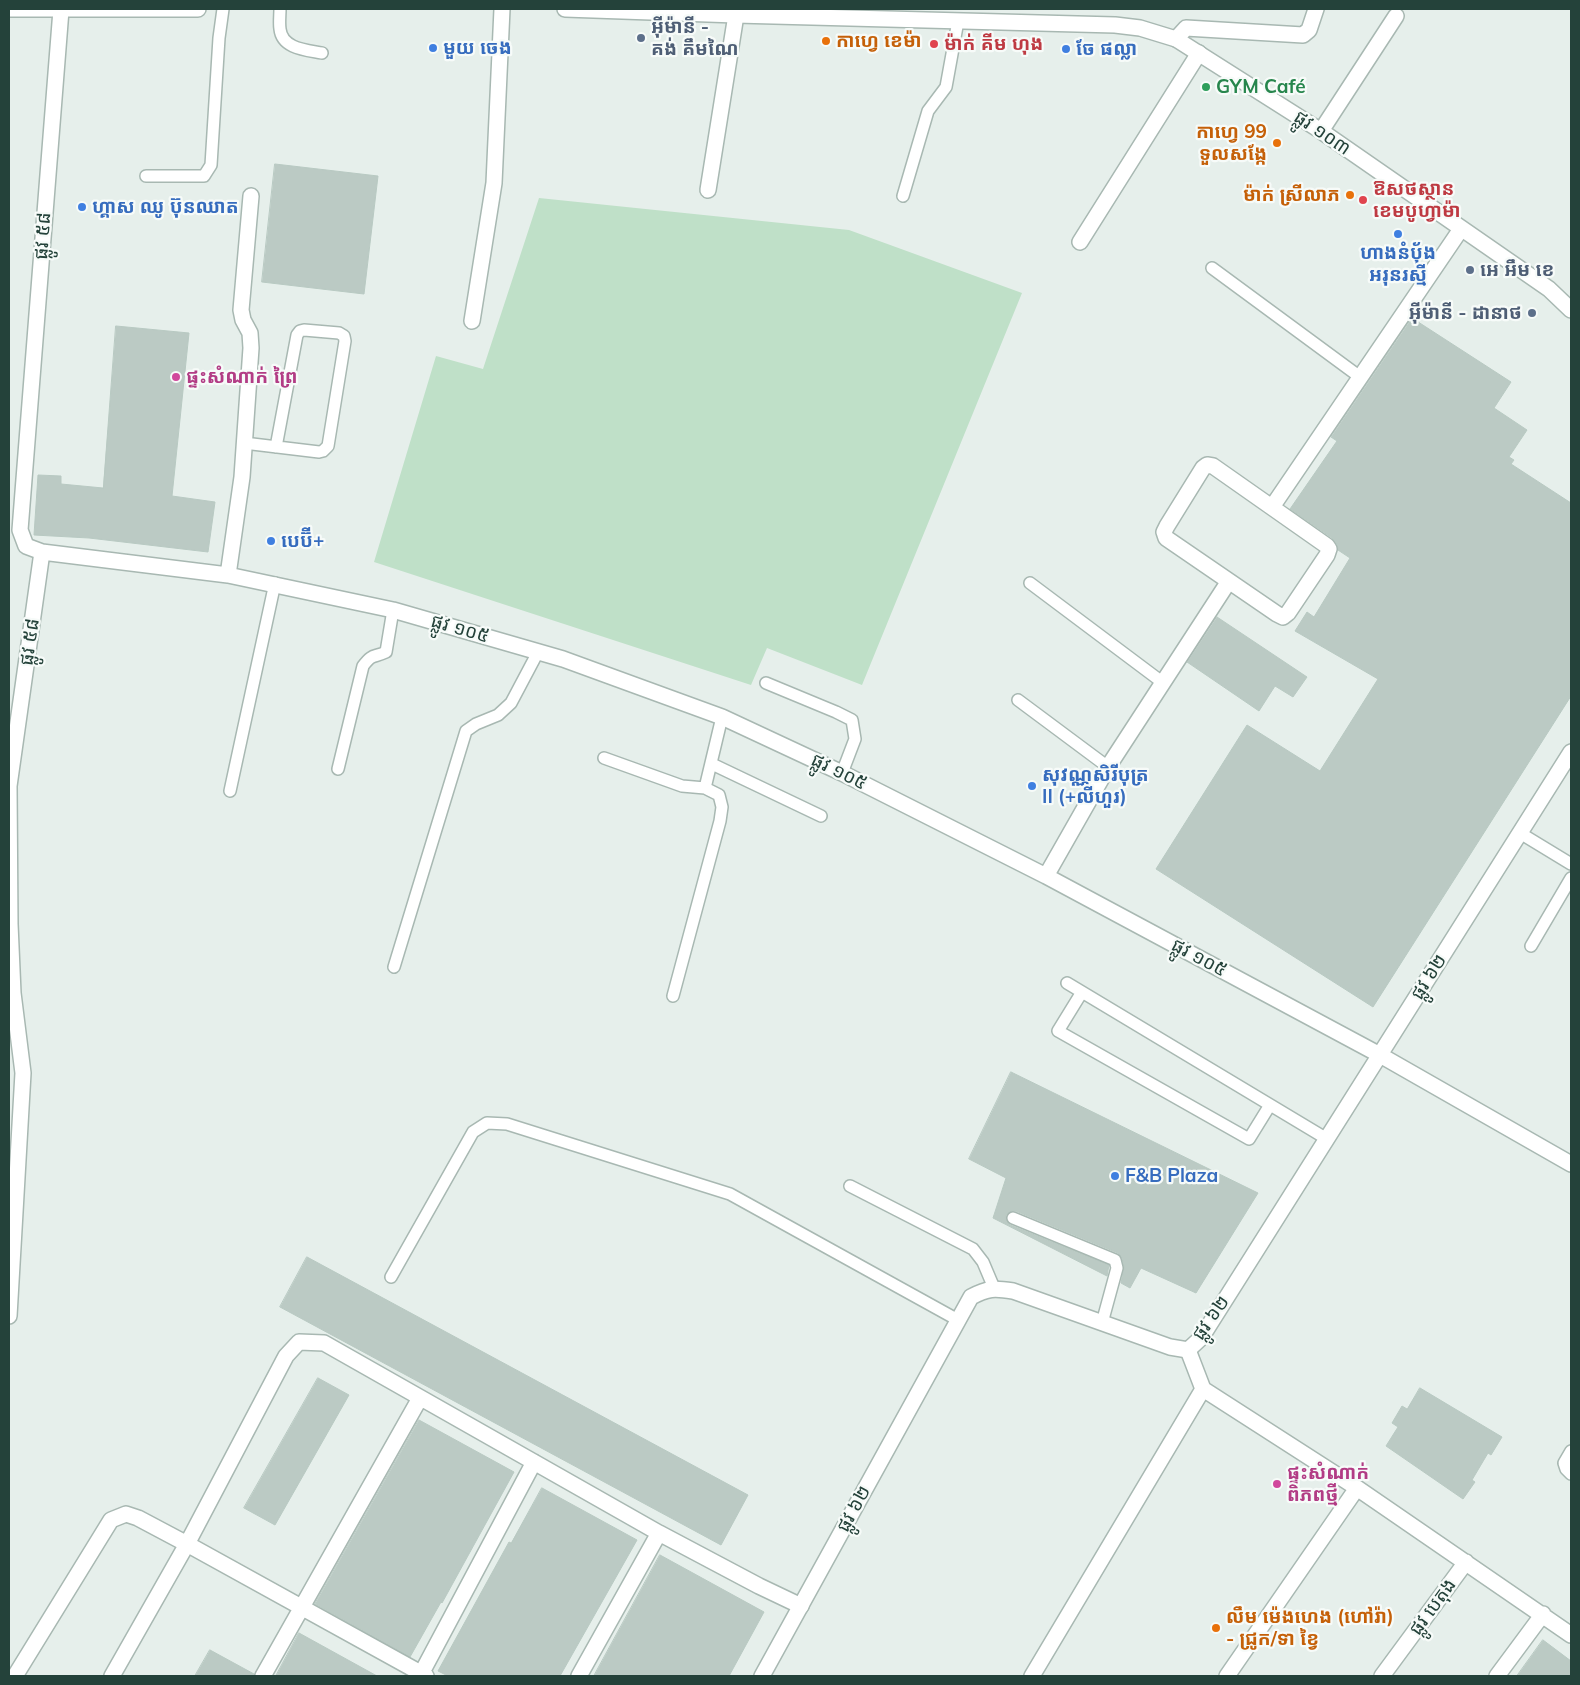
<!DOCTYPE html>
<meta charset="utf-8">
<style>
body{margin:0}
#map{position:relative;width:1580px;height:1685px;overflow:hidden;background:#e6efeb;font-family:Mulish,sans-serif}
canvas{display:block}
.frame{position:absolute;inset:0;border:10px solid #24423a;pointer-events:none}
</style>
<div id="map">
<canvas width="1580" height="1685"></canvas>
<div class="frame"></div>
</div>
<script>
const ctx = document.querySelector('canvas').getContext('2d');
ctx.lineJoin = 'round';
function fill(path, color) {
  ctx.fillStyle = color;
  ctx.fill(path, 'evenodd');
}
function stroke(path, color, width, dash) {
  ctx.strokeStyle = color;
  ctx.lineWidth = width;
  ctx.lineCap = dash ? 'butt' : 'round';
  ctx.setLineDash(dash || []);
  ctx.stroke(path);
}
function drawText(font, color, halo, rows, align = 'center') {
  ctx.font = font + ' Mulish,"Noto Sans Khmer",sans-serif';
  ctx.lineWidth = 4.5;
  ctx.setLineDash([]);
  ctx.textBaseline = 'middle';
  ctx.strokeStyle = halo;
  ctx.fillStyle = color;
  for (const [text, x, y, turn = 0] of rows) {
    ctx.save();
    ctx.translate(x, y);
    ctx.rotate((+turn || 0) * Math.PI / 180);
    ctx.textAlign = isNaN(turn) ? turn : align;
    if (halo) ctx.strokeText(text, 0, 0);
    ctx.fillText(text, 0, 0);
    ctx.restore();
  }
}
fill(new Path2D(`
 M539,198L849,230L1022,293L862,685L767,648L751,685L374,562L436,356L483,369Z`), '#bfe0c8');
const building = new Path2D(`
 M275,164L378,176L364,294L262,282Z
 M1412,318L1511,382L1494,408L1527,430L1509,457L1514,460L1511,464L1571,503V696L1373,1007L1156,869L1247,725L1320,771L1378,679L1295,631L1307,612L1314,617L1350,558L1338,550L1337,544L1332,538L1290,509L1337,441L1331,437Z
 M116,326L189,333L172,496L215,502L208,552L89,538L34,535L38,475L61,476V484L103,488Z
 M1217,617L1307,677L1293,697L1275,686L1259,711L1187,662Z
 M1011,1072L1258,1193L1196,1293L1141,1268L1130,1288L1121,1283L1124,1267L1122,1258L1118,1253L1016,1211H1012L1006,1215V1219L1010,1225L1109,1265L1107,1276L993,1218L1006,1178L969,1159Z
 M307,1257L748,1495L721,1545L280,1307Z
 M318,1378L349,1395L275,1525L244,1508Z
 M1420,1388L1502,1437L1491,1455L1488,1453L1472,1480L1475,1482L1463,1499L1386,1446L1398,1427L1392,1423L1402,1406L1407,1409Z
 M419,1420L514,1472L442,1603L441,1602L410,1657L315,1604Z
 M542,1488L637,1540L560,1676H448L438,1671L509,1542L511,1543Z
 M660,1555L764,1612L729,1676H594Z
 M299,1633L377,1676H276Z
 M1543,1640L1571,1661V1676H1517Z
 M210,1650L254,1674V1676H195Z`);
fill(building, '#bbcac4');
stroke(building, '#b8c9c2', 1);
const service = new Path2D(`
 M280,9C280,15 279,23 280,29C282,49 307,50 322,53
 M146,176H204L211,165L219,38L223,9
 M903,196L928,111L946,87L958,21
 M1212,268L1360,377
 M244,443L319,452L323,451L328,446L345,341L344,336L339,333L304,330L300,331L297,335L276,447
 M1030,583L1162,682
 M766,683L836,712L852,720L855,739L842,773
 M1018,700L1108,767
 M604,758L682,786L705,788L722,717
 M712,764L821,816
 M338,769L363,666C373,653 373,658 386,652L393,610
 M230,791L275,583
 M1520,833L1571,864
 M1531,946L1571,878
 M394,967L466,731L476,724L498,715L511,703L538,652
 M1067,983L1327,1139
 M1082,992L1058,1031L1249,1139L1270,1105
 M673,996L720,821L722,807L719,795L705,788
 M850,1186L973,1249L983,1262L994,1288
 M1013,1218L1115,1260L1117,1268L1102,1323
 M391,1277L473,1132L487,1123L507,1124L730,1194L958,1320
 M1571,1451L1564,1463L1566,1469L1571,1474`);
const pedestrian = new Path2D(`
 M708,190L736,15`);
const minor = new Path2D(`
 M61,10L20,530L26,546L42,552L228,575L393,610L563,659L722,717L842,773L1046,876L1380,1055
 M1176,39L1186,28L1303,35L1309,30L1316,9
 M1321,131L1396,16
 M1080,242L1199,53
 M472,321L494,183L502,9
 M1207,465L1213,466L1327,546L1329,549L1327,555L1288,613L1283,617L1277,614L1166,538L1164,532L1167,526L1203,468Z
 M1272,507L1461,229
 M228,575L242,477L251,348L250,333L243,320L241,310L251,196
 M1046,876L1108,767L1229,581
 M9,1316L23,1073L13,993L10,924L9,786L42,552
 M1188,1350L1203,1389L1357,1488L1571,1635
 M15,1676L111,1520L126,1514L138,1518L187,1544L426,1676
 M112,1676L187,1544L286,1356L299,1342L324,1343L659,1533L759,1586L801,1606
 M263,1676L420,1398
 M420,1676L534,1462
 M579,1676L659,1533
 M1032,1676L1203,1389
 M1227,1676L1357,1488
 M1382,1676L1466,1562
 M1497,1676L1543,1614`);
const tertiary = new Path2D(`
 M9,9H198
 M565,9L736,15L1115,25L1140,28L1176,39L1321,131L1549,289L1571,310
 M1380,1055L1571,1164
 M762,1676L971,1297C988,1288 994,1288 1013,1291L1170,1347L1188,1350L1201,1338L1571,752`);
stroke(service, '#a8b8b2', 14);
stroke(pedestrian, '#a8b8b2', 18);
stroke(minor, '#a8b8b2', 18);
stroke(tertiary, '#a8b8b2', 18);
stroke(service, '#fff', 11);
stroke(pedestrian, '#fff', 15);
stroke(minor, '#fff', 15);
stroke(tertiary, '#fff', 15);
for (const [x, y, r, color] of [
 [641,38,5,"#5c6f8a"],
 [826,41,5,"#e8710a"],
 [934,44,5,"#e0444e"],
 [433,48,5,"#3f7fe0"],
 [1066,49,5,"#3f7fe0"],
 [1206,87,5,"#2e9e5b"],
 [1277,143,5,"#e8710a"],
 [1350,195,5,"#e8710a"],
 [1363,200,5,"#e0444e"],
 [82,207,5,"#3f7fe0"],
 [1398,234,5,"#3f7fe0"],
 [1470,270,5,"#5c6f8a"],
 [1532,313,5,"#5c6f8a"],
 [176,377,5,"#d1479c"],
 [271,541,5,"#3f7fe0"],
 [1032,786,5,"#3f7fe0"],
 [1115,1176,5,"#3f7fe0"],
 [1277,1484,5,"#d1479c"],
 [1216,1628,5,"#e8710a"]
]) {
  const dot = new Path2D();
  dot.arc(x, y, r, 0, 2 * Math.PI);
  ctx.fillStyle = color;
  ctx.fill(dot);
  stroke(dot, '#f7fbf9', 2);
}
drawText('bold 19px', '#4e5e75', '#f7fbf9', [
 ["អ៊ីម៉ានី -",651,27],
 ["គង់ គឹមណៃ",651,49],
 ["អេ អឹម ខេ",1480,270],
 ["អ៊ីម៉ានី - ដានាថ",1522,313,"right"]
], 'left');
drawText('bold 19px', '#c56008', '#f7fbf9', [
 ["កាហ្វេ ខេម៉ា",836,41],
 ["កាហ្វេ 99",1267,132,"right"],
 ["ទួលសង្កែ",1267,154,"right"],
 ["ម៉ាក់ ស្រីលាភ",1340,195,"right"],
 ["លឹម ម៉េងហេង (ហៅរ៉ា)",1226,1617],
 ["- ជ្រូក/ទា ខ្វៃ",1226,1639]
], 'left');
drawText('bold 19px', '#be3a42', '#f7fbf9', [
 ["ម៉ាក់ គីម ហុង",944,44],
 ["ឱសថស្ថាន",1373,189],
 ["ខេមបូហ្វាម៉ា",1373,211]
], 'left');
drawText('bold 19px', '#366cbe', '#f7fbf9', [
 ["មួយ ចេង",443,48],
 ["ចែ ផល្លា",1076,49],
 ["ហ្គាស ឈូ ប៊ុនឈាត",92,207],
 ["ហាងនំប៉័ង",1398,253,"center"],
 ["អរុនរស្មី",1398,275,"center"],
 ["បេប៊ី+",281,541],
 ["សុវណ្ណសិរីបុត្រ",1042,775],
 ["II (+លីហួរ)",1042,797],
 ["F&B Plaza",1125,1176]
], 'left');
drawText('bold 19px', '#27864d', '#f7fbf9', [
 ["GYM Café",1216,87]
], 'left');
drawText('19px', '#24423a', '#f7fbf9', [
 ["ផ្លូវ ១០៣",1322,133,34],
 ["ផ្លូវ ៥៨",43,236,-86],
 ["ផ្លូវ ១០៥",460,629,16],
 ["ផ្លូវ ៥៨",30,642,-82],
 ["ផ្លូវ ១០៥",839,772,26],
 ["ផ្លូវ ១០៥",1199,958,28],
 ["ផ្លូវ ៦២",1429,977,-58],
 ["ផ្លូវ ៦២",1211,1318,-55],
 ["ផ្លូវ ៦២",854,1509,-61],
 ["ផ្លូវ បេតុង",1433,1607,-54]
]);
drawText('bold 19px', '#b23c85', '#f7fbf9', [
 ["ផ្ទះសំណាក់ ព្រៃ",186,377],
 ["ផ្ទះសំណាក់",1287,1473],
 ["ពិភពថ្មី",1287,1495]
], 'left');
</script>
